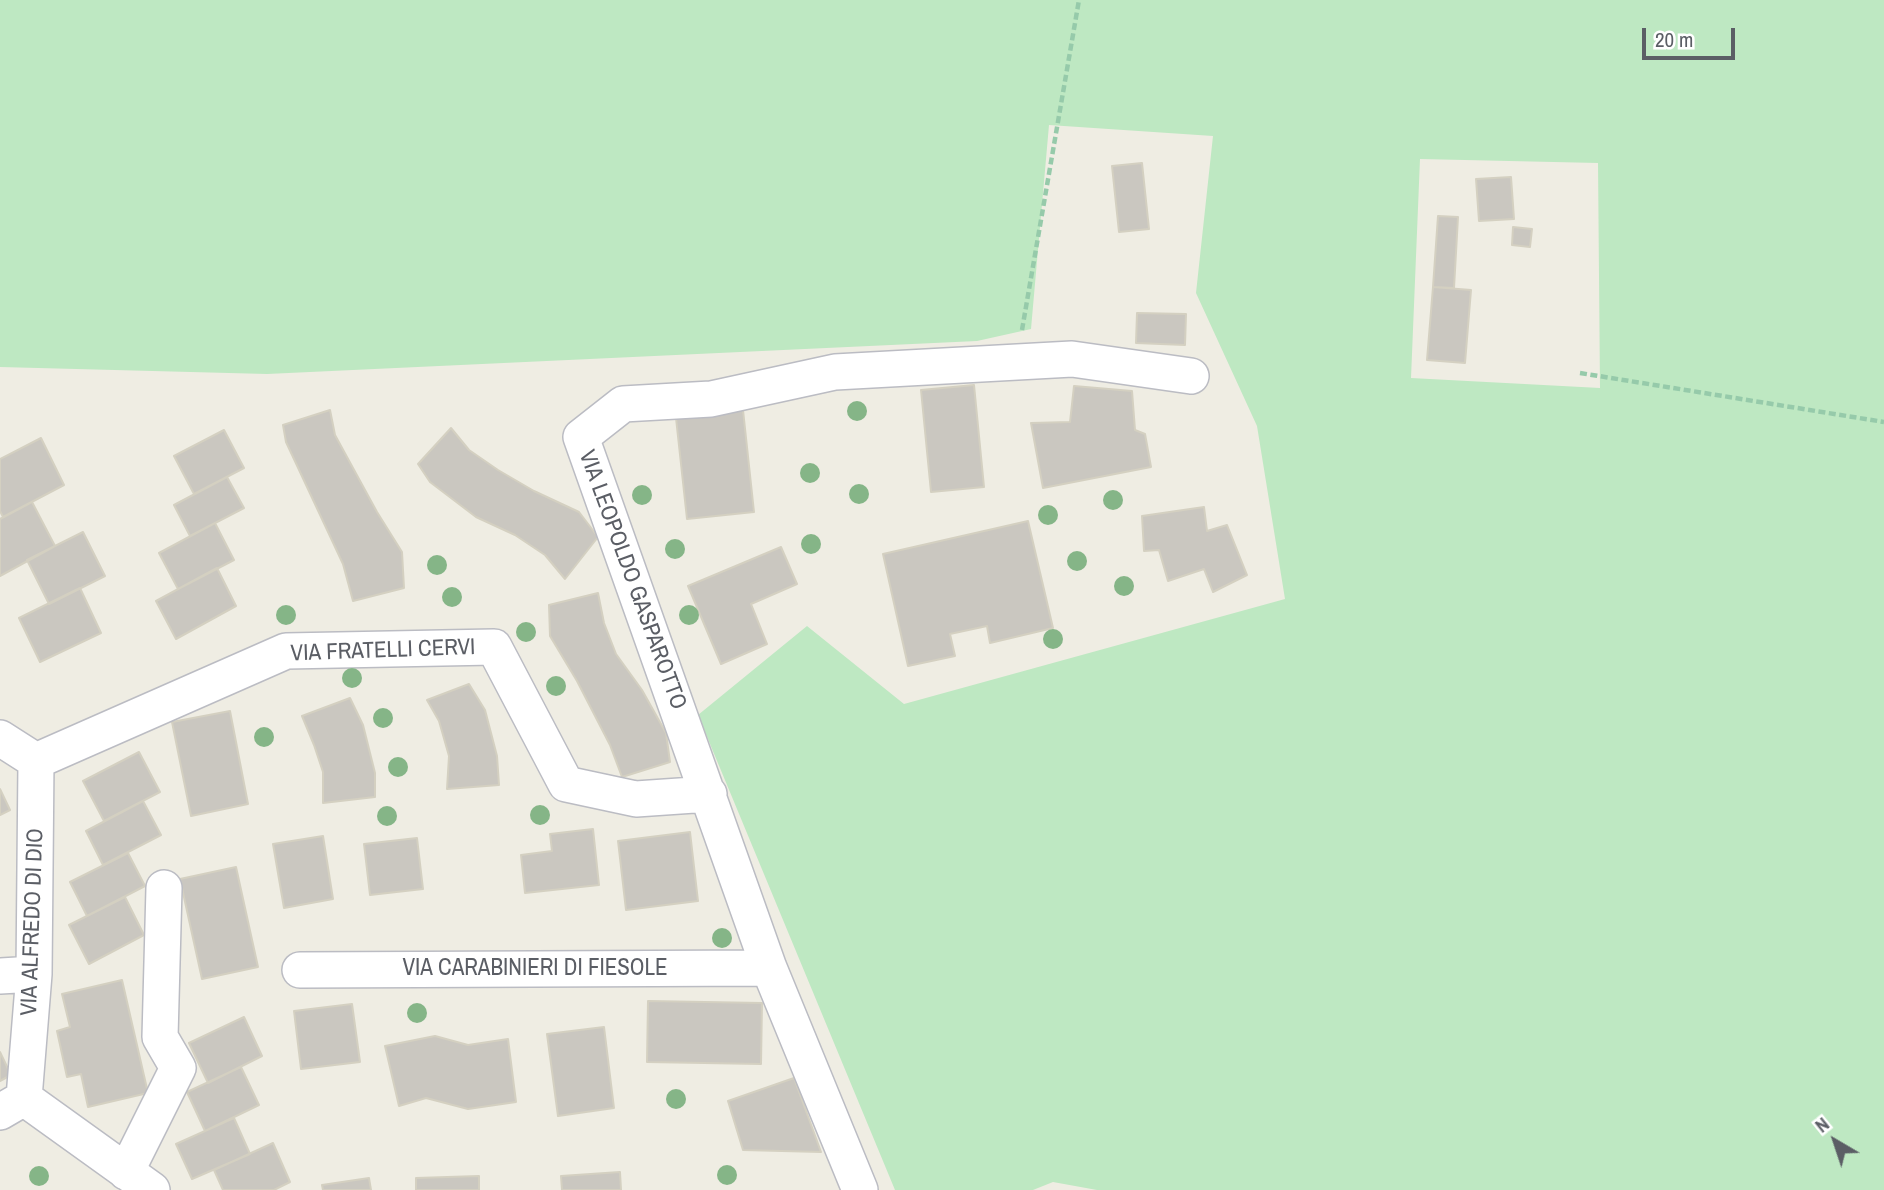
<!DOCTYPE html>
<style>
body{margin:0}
#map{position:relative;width:1884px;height:1190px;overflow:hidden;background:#efede3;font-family:"Archivo Narrow",sans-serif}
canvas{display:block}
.north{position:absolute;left:1800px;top:1106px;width:70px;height:70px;-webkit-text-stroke:5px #fff;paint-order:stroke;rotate:321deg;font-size:19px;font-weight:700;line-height:28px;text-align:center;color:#5b5e65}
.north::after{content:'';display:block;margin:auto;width:24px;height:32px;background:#5b5e65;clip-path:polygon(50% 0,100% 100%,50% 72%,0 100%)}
.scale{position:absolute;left:1642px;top:28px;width:93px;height:32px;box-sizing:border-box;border:4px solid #5b5e65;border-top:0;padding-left:9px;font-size:21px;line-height:24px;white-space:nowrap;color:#5b5e65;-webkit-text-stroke:5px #fff;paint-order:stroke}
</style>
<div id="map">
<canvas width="1884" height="1190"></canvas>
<div class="north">N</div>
<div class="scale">20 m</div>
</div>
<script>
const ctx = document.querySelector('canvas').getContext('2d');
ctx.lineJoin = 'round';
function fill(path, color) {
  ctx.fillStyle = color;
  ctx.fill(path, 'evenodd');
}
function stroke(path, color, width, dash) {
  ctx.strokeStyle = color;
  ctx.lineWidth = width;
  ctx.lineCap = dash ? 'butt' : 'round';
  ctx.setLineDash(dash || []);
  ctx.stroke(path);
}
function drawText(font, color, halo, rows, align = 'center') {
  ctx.font = font + ' "Archivo Narrow",sans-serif';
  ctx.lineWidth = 7;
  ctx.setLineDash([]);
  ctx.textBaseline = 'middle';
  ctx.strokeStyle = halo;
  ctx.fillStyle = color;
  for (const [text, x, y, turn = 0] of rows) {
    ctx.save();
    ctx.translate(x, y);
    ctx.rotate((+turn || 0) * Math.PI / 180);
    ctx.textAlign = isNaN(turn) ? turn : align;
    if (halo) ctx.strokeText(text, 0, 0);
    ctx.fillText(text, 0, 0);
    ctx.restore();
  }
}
fill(new Path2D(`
 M0,0H1884V1190H1097L1053,1182L1033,1190H895L698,715L807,626L904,704L1285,599L1257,426L1196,293L1213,136L1049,125L1031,329L977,341L267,374L0,367ZM1420,159L1598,163L1600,388L1411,378Z`), '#bee8c2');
const building = new Path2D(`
 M1142,163L1149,229L1119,232L1112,166Z
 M1511,177L1514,219L1479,221L1476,179Z
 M1438,216L1458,217L1454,288L1433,287Z
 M1513,227L1532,229L1530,247L1512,245Z
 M1433,287L1471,290L1465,363L1427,360Z
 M1137,313L1186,314L1185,345L1136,343Z
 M974,385L984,487L931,492L921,390Z
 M1074,386L1132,391L1135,430L1145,434L1151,467L1043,488L1031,423L1070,422Z
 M330,410L335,435L377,512L402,552L404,588L353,601L343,564L286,442L283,425Z
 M743,410L754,512L687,519L676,418Z
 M451,428L469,450L498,470L534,491L579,512L598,537L565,579L545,555L515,535L476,517L430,482L418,464Z
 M224,430L244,468L194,494L174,456Z
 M41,438L64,485L3,517L0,511V459Z
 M227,477L244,508L190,536L174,505Z
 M32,502L55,546L0,576V519Z
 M1204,507L1207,531L1227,525L1247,575L1213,592L1204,569L1168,581L1159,550L1144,551L1142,516Z
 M1028,521L1053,628L990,643L987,626L950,634L955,656L908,666L883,554Z
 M215,523L234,560L178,589L159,553Z
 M83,532L105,576L49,604L27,560Z
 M781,547L797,584L751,604L767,644L721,664L688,586Z
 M217,568L236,606L176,639L156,601Z
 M80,588L101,633L40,662L19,618Z
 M598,593L604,623L616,654L642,690L666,733L670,762L622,777L610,745L577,681L550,636L549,605Z
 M469,684L485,710L497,756L499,785L447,789L449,756L439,721L427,700Z
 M350,698L363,725L375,773V797L323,803V772L314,745L302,716Z
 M230,711L248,804L191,816L172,722Z
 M139,752L160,792L104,821L83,781Z
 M0,789L10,810L0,815Z
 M143,801L161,835L103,865L86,831Z
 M593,829L599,885L525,893L521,855L552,851L550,834Z
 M690,832L698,901L626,910L618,841Z
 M323,836L333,899L284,908L273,844Z
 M417,838L423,889L370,895L364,844Z
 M128,853L145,886L87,916L70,882Z
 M236,867L258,967L202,979L180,879Z
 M125,897L144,935L89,964L69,925Z
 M122,980L148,1093L88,1107L81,1074L67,1077L57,1031L70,1027L62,994Z
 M648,1001L762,1003L761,1064L647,1062Z
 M352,1004L360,1062L301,1069L294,1011Z
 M244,1017L262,1056L208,1083L189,1043Z
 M604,1027L614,1108L558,1116L547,1034Z
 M435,1036L468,1045L508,1039L516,1102L468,1109L426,1098L399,1106L385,1046Z
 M0,1052L11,1075L0,1081Z
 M241,1067L259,1105L205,1131L187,1092Z
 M794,1078L821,1152L743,1150L728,1101Z
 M234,1118L250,1154L192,1179L176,1144Z
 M273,1143L290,1182L274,1190H223L214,1170Z
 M620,1172L621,1190H562L561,1176Z
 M479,1176V1190H416V1178Z
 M369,1178L371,1190H323L322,1185Z`);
fill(building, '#cac7c0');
stroke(building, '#d4d0c1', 2);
const minor = new Path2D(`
 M0,738L36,761L34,974L24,1098L0,1112
 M36,761L286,651L494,647L566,784L636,799L709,794
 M300,970L769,968
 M0,976L34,974
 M24,1098L152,1190
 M126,1172L178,1068L160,1037L164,888
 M860,1190L769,968L581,437L623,404L711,399L835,372L1072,359L1191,376`);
stroke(minor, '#bbbcc3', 38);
stroke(new Path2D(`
 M1022,330L1079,0
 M1580,373L1884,422`), '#96caaa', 4.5, [7, 3.5]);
stroke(minor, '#fff', 35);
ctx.fillStyle = '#85b587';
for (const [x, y] of [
 [857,411],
 [810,473],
 [859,494],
 [642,495],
 [1113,500],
 [1048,515],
 [811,544],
 [675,549],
 [1077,561],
 [437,565],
 [1124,586],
 [452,597],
 [286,615],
 [689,615],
 [526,632],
 [1053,639],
 [352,678],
 [556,686],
 [383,718],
 [264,737],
 [398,767],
 [540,815],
 [387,816],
 [722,938],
 [417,1013],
 [676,1099],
 [727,1175],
 [39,1176]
]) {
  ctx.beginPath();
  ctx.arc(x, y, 10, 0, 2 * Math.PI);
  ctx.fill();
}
drawText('23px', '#5b5e65', '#fff', [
 ["VIA LEOPOLDO GASPAROTTO",632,580,70],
 ["VIA FRATELLI CERVI",383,651,-2],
 ["VIA ALFREDO DI DIO",33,922,-88],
 ["VIA CARABINIERI DI FIESOLE",535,969]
]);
</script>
